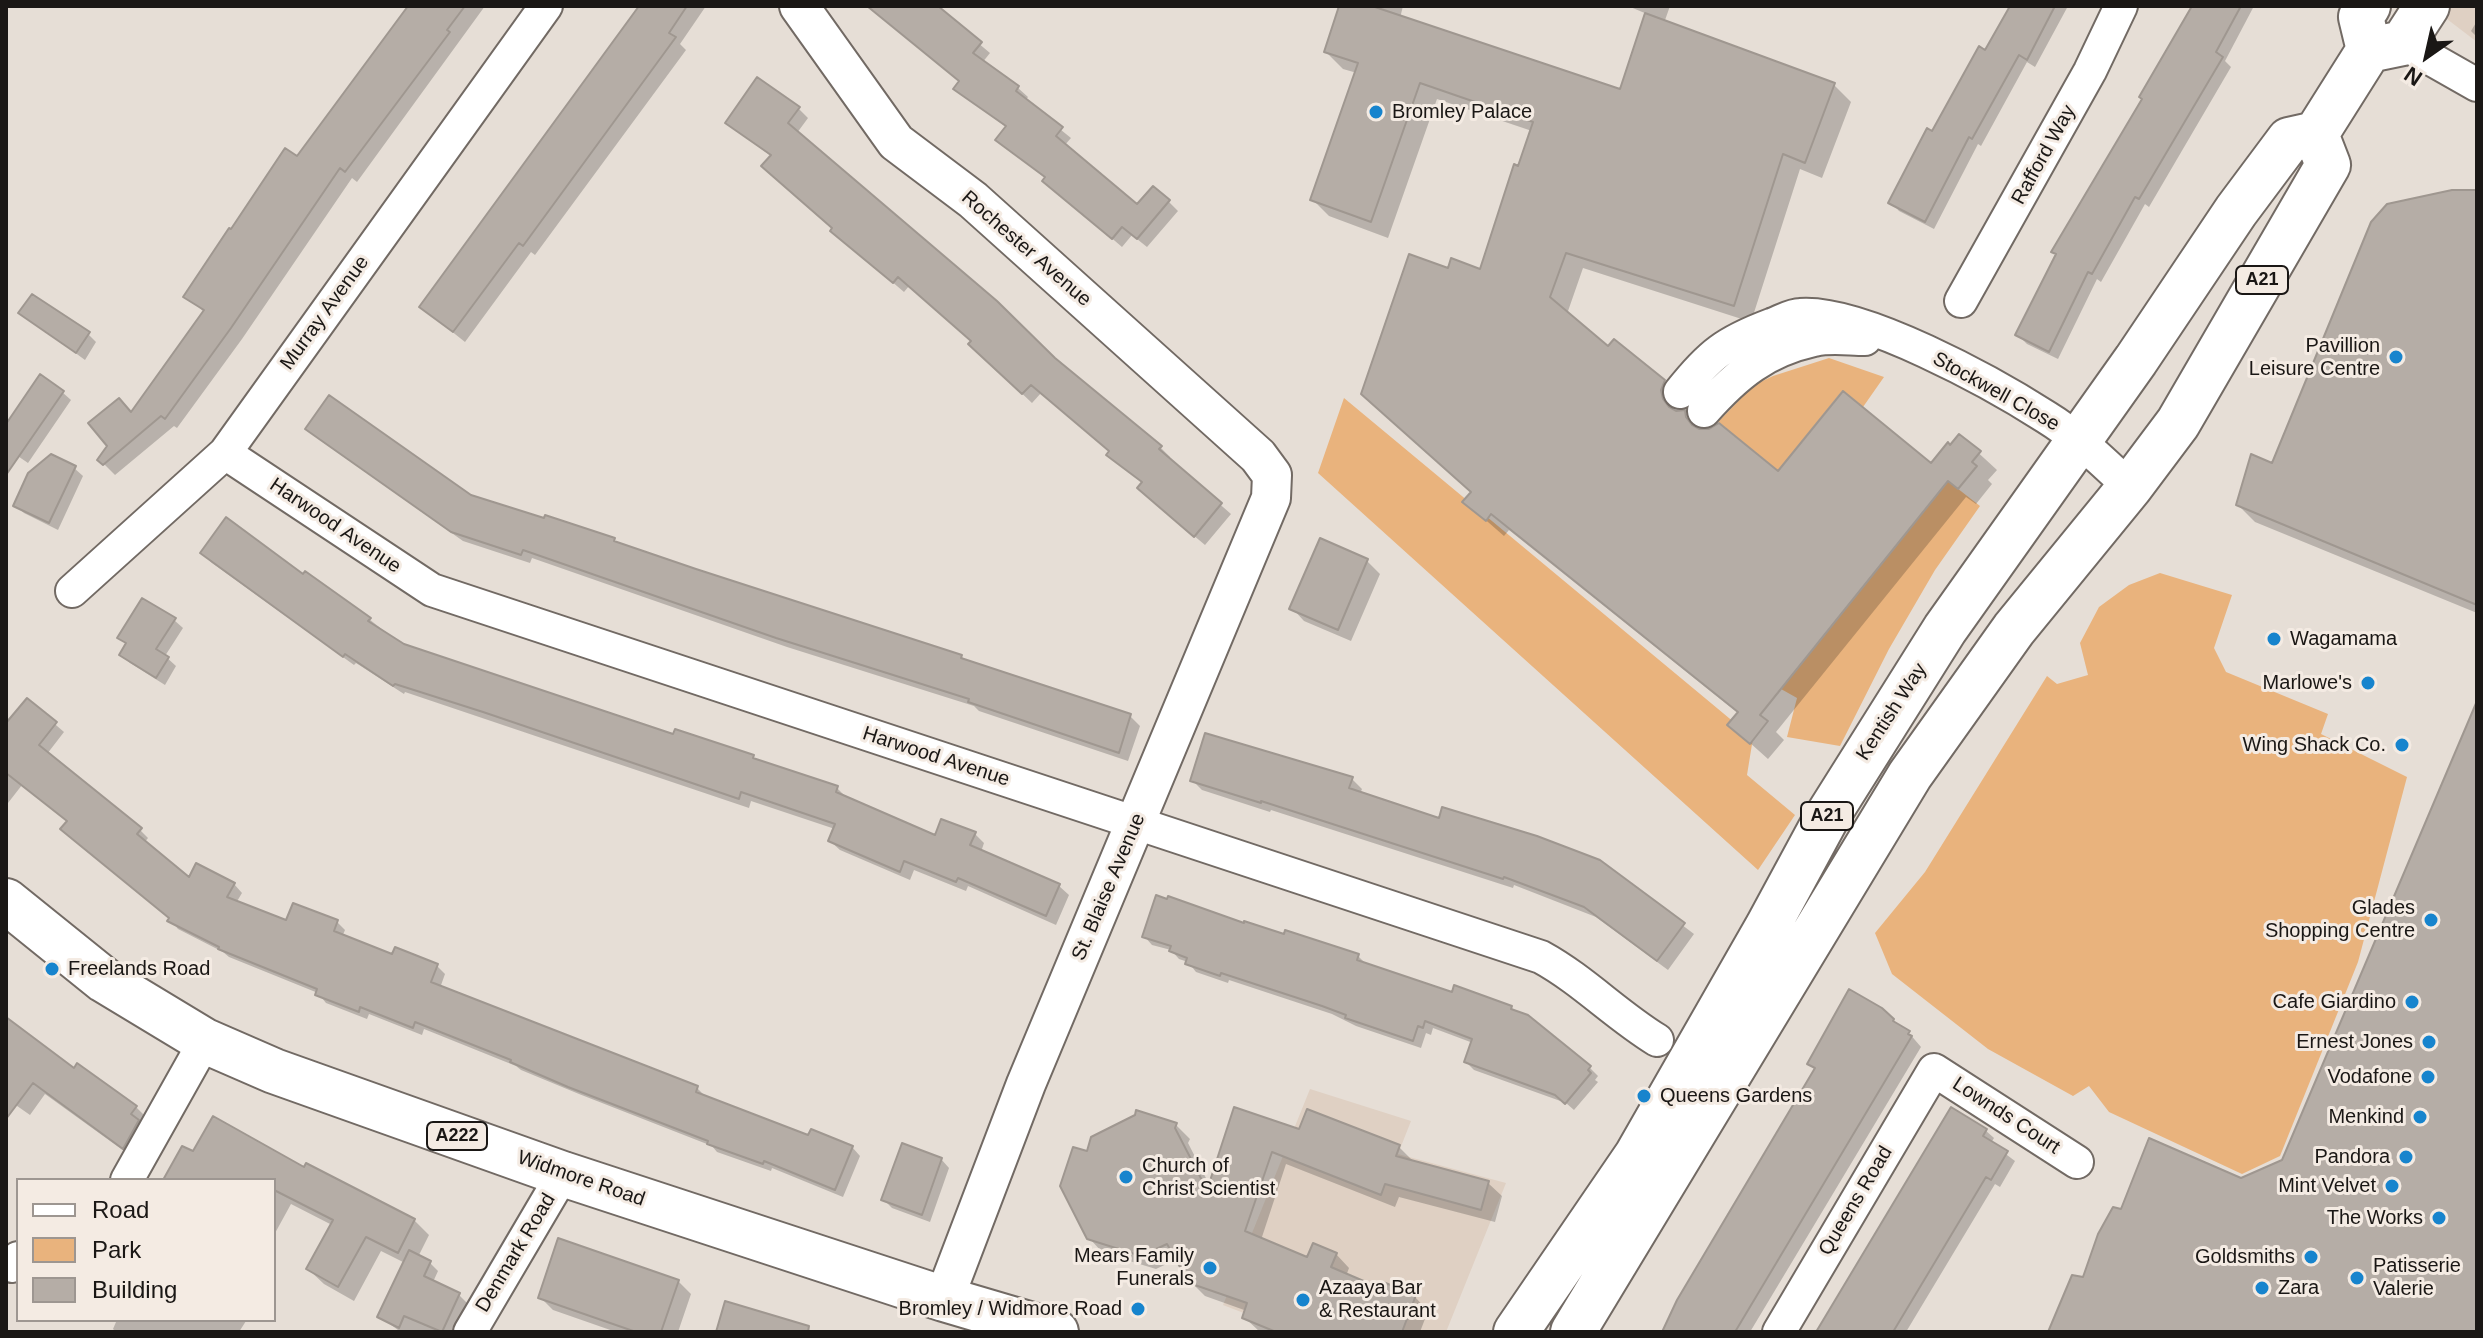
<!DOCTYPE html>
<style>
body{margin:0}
#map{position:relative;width:2483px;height:1338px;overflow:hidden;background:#e6ded6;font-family:Helvetica,sans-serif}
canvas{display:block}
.frame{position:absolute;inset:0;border:8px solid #1a1715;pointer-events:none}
.legend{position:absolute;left:16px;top:1178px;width:260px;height:144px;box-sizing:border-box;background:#f4ebe3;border:2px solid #9d9691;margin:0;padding:10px 14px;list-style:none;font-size:24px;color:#1a1715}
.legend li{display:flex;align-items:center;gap:16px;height:40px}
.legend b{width:40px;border:2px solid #9d9691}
.north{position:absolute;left:2387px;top:16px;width:80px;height:80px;-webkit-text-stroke:6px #f4ebe3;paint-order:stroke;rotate:214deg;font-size:22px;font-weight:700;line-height:32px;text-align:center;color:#1a1715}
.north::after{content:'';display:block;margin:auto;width:28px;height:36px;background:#1a1715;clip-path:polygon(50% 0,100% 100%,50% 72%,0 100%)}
</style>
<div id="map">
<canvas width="2483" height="1338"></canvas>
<div class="frame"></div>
<ul class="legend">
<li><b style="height:10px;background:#fff"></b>Road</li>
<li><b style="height:22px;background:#e9b37d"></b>Park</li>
<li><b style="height:22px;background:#b5ada6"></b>Building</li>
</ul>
<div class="north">N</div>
</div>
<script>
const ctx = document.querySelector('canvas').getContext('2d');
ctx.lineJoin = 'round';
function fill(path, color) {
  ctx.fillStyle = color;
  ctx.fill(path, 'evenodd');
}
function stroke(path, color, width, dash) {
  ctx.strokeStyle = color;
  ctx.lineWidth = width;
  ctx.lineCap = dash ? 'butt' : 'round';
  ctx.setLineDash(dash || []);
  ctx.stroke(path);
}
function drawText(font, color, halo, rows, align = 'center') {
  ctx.font = font + ' Helvetica,sans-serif';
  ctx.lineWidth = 6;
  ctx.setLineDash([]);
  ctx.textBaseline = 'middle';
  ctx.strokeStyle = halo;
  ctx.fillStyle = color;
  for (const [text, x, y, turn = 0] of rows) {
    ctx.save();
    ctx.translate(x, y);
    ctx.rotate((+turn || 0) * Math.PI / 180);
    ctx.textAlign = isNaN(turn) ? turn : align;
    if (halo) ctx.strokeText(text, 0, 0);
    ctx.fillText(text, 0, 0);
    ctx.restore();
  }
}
fill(new Path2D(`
 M2448,6H2477V42L2443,16Z
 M1310,1089L1411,1121L1398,1154L1506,1183L1446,1332H1293L1223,1305Z`), '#dfd0c3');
fill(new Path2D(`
 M1829,358L1884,377L1863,407L1842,391L1778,471L1718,422L1754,385L1773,376Z
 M1344,398L1753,738L1747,775L1795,815L1758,870L1318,473Z
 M1948,481L1980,506L1935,570L1889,649L1840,746L1787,737L1797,698L1781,689Z
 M2160,573L2232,595L2214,648L2226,672L2328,714L2321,734L2407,777L2358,962L2280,1156L2242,1174L2109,1112L2089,1086L2073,1096L1988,1049L1892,974L1875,933L1925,872L2047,676L2057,684L2088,675L2080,643L2099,607L2129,585Z`), '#e9b37d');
fill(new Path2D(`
 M409,6H485L357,182L352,178L242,339L177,428L174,426L115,475L99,459L205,313L186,296L232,232L297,158Z
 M641,6H706L680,44L686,50L535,255L531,252L465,342L421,307Z
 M892,6H934L990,53L982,63L1018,88L1028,97L1025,101L1071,138L1064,146L1137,207L1169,202L1178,211L1147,247L1132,235L1122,247L1051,186L1046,179L998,140L1007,128L956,89L961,81Z
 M1341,6H1403L1400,18L1622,92L1647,14L1628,6H1670L1664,23L1834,85L1851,102L1822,178L1800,169L1751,322L1583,268L1567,314L1608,349L1664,382L1681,399L1678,412H1685L1702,429L1778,474L1932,465L1960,436L1997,470L1988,480L1992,484L1976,504L1966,497L1776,732L1784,740L1768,759L1730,725L1739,714L1509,530L1504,536L1465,502L1472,493L1449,270L1481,271L1532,131L1437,99L1388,238L1329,216L1312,199L1357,73L1343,69L1326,52Z
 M2012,6H2068L2035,67L2027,62L1981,146L1978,144L1934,229L1899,211L1891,202Z
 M2194,6H2254L2225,61L2231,67L2149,207L2145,204L2101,282L2097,279L2058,359L2027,344L2018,335Z
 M2477,21V37L2471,31Z
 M798,108L808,118L797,133L1054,360L1160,447L1170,457L1168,459L1231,514L1205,545L1149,498L1144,483L1118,464L1109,455L1111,452L1041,393L1032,403L980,354L973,342L909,286L904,292L843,240L772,157L727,123Z
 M2477,193V613L2255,522L2238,505L2273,465Z
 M21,313L88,334L96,342L85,360Z
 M62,392L71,400L28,463L6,448V428Z
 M307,428L470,497L614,540L619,544L961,656L967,662L1130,716L1140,726L1128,761L979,711L974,706L787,647L532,558L530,563L463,541L317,438Z
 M74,468L83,476L58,530L24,513L15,505Z
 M202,553L304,576L369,619L403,646L675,736L753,756L758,762L837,788L847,798L936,838L974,833L984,843L981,852L1059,886L1069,895L1056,925L968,886L966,891L914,870L910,880L840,850L830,841L835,829L751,801L749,808L405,692L404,694L356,663L354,665L212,563Z
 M1367,561L1380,574L1351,641L1304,621L1292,608Z
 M174,620L183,628L165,656L176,666L165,685L130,663L121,655L127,645L119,637Z
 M27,700L64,732L47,754L140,830L148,838L144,843L190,880L234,884L242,893L236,903L287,923L337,922L345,930L342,937L393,957L437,966L445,974L440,988L697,1088L705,1096L809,1137L852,1147L860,1156L843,1197L772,1168L771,1171L717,1152L712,1146L579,1094L521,1070L516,1066L424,1029L422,1035L369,1014L367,1019L326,1003L318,993L229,957L223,952L178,929L170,919L69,822L22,785L8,803L6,801V727Z
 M1352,779L1362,789L1360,794L1440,820L1599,862L1694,934L1668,970L1596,917L1514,885L1513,888L1271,810L1270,812L1202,790L1192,780Z
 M1245,926L1358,956L1366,964L1453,994L1511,1007L1590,1068L1598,1076L1595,1080L1598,1082L1574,1110L1566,1103L1474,1070L1466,1062L1473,1043L1433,1028L1431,1035L1426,1033L1421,1048L1356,1026L1332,1014L1229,980L1228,983L1196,972L1188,962L1179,959L1171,950L1152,945L1144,936Z
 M6,1020L74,1070L136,1107L148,1119L135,1159L45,1094L30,1115L10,1101L6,1105Z
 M1893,1020L1909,1033L1921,1047L1750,1332H1663L1817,1070L1810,1063Z
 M1176,1125L1190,1139L1188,1143L1210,1186L1301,1132L1399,1147L1413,1161L1488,1183L1502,1196L1495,1222L1399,1197L1395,1207L1286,1164L1261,1240L1308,1260L1336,1254L1349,1268L1346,1276L1382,1290L1415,1297L1428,1311L1420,1332H1260L1244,1317L1247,1311L1205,1296L1190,1281L1177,1259L1156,1269L1103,1253L1089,1238L1088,1153Z
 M1985,1130L1994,1138L1991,1143L2015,1161L2000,1187L1995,1184L1906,1332H1825Z
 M194,1154L305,1170L414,1220L429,1235L418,1257L430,1263L438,1271L433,1282L459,1295L467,1303L453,1332H397L398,1330L379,1316L405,1263L381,1251L354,1301L324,1284L308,1269L332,1225L291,1204L274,1235V1180H165Z
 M941,1159L949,1168L930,1222L892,1208L884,1200Z
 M678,1281L691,1294L678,1332H616L553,1310L540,1297Z
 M112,1320H245L246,1321L239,1332H116L113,1329L116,1322Z`), '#0003');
const building = new Path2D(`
 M408,6H465L447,30L450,32L345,172L340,168L231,328L165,419L161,416L103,465L97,460L107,446L88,423L119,398L131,412L204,310L183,297L229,228L231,229L285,148L297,156Z
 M639,6H687L669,33L676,37L523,246L519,243L453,332L419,307Z
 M867,6H938L982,42L973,53L1019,86L1016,91L1063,127L1056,136L1137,204L1153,186L1170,200L1137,239L1122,227L1112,239L1042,181L1045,177L995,140L1006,126L953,89L959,81Z
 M1339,6H1372L1620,89L1645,13L1835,83L1805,163L1783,154L1734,306L1566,253L1550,297L1608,346L1614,339L1665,380L1661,390L1663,399L1669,407L1676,411L1685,410L1686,417L1692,425L1699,429H1709L1719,423L1778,471L1843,391L1931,463L1948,442L1950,445L1959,434L1981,451L1972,462L1977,466L1958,489L1948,481L1760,715L1768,721L1750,744L1727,725L1738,712L1491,514L1486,521L1462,502L1471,492L1361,394L1409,254L1448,268L1451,258L1480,269L1514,164L1518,166L1533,122L1420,83L1371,222L1310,200L1358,63L1324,52Z
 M2010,6H2055L2027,60L2019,55L1972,139L1969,137L1925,222L1888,203L1927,128L1932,131L1979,46L1985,50Z
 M2192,6H2241L2216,52L2223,57L2139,199L2135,197L2092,274L2088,272L2049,352L2015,335L2056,254L2051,252L2142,99L2139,97Z
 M757,77L800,107L788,123L997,301L1055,358L1162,446L1159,449L1222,503L1194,537L1137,488L1142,482L1106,455L1109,451L1031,385L1022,394L968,344L971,341L898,277L893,283L830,231L832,228L761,166L771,155L725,123Z
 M2452,190H2477V605L2236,505L2251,454L2272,463L2371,222L2387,204Z
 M32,294L90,332L76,353L18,313Z
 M40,374L64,391L6,475V424Z
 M329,395L471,495L544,518L545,515L615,538L614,541L696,569L962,655L961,658L1131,714L1119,753L968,702L969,699L776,638L523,550L521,555L451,532L305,429Z
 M51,454L76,466L49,523L13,506L28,473Z
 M226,517L303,574L305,571L371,618L368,621L404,644L673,734L675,729L754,755L753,758L838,786L836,792L935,835L941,819L976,832L970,845L1060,884L1046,916L958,878L956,882L904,861L900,872L828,841L835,824L741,792L739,799L483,712L395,684L393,686L345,654L343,657L200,553Z
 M1320,538L1368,559L1338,630L1289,609Z
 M142,598L176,618L156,649L169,657L156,678L119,655L126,643L117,638Z
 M27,698L57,722L39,745L142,828L137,834L189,877L196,863L235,883L227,897L286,920L293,903L338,920L334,931L392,954L395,947L438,964L431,982L698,1086L696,1092L808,1135L811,1129L853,1146L835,1190L764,1161L763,1164L707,1144L708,1141L568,1087L510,1062L511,1060L415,1022L413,1028L360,1007L359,1012L315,995L317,989L218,949L219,947L167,921L169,918L60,829L67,821L6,773V723Z
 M2477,701V1332H2048L2072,1275L2083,1277L2098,1234L2113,1207L2121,1209L2149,1138L2241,1178L2282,1160Z
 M1205,733L1353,777L1349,788L1439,818L1442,807L1537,836L1600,860L1685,923L1657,961L1584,907L1504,877L1503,879L1261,801V803L1190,781Z
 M1156,895L1167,899L1168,896L1244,923V921L1284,934L1285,930L1359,954L1357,960L1452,992L1454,985L1512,1006L1511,1009L1528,1015L1591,1066L1588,1070L1591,1073L1565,1104L1555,1095L1464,1062L1472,1039L1425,1021L1423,1028L1418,1026L1413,1041L1345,1018L1346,1015L1322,1006L1221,973L1220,976L1185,964L1187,958L1169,951L1171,946L1142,937Z
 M1849,989L1882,1008L1894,1019L1893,1021L1910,1031L1908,1034L1912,1036L1735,1332H1662L1677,1300L1815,1068L1807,1064Z
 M6,1017L74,1068L77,1063L137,1106L131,1114L139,1120L123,1149L33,1083L6,1119Z
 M1234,1107L1299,1129L1307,1109L1400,1145L1396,1156L1489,1181L1481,1210L1385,1184L1381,1195L1272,1152L1245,1231L1307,1257L1313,1243L1337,1253L1331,1267L1380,1288L1383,1282L1416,1295L1402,1332H1276L1242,1318L1247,1303L1189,1283L1167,1244L1141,1256L1087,1239L1060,1186L1073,1147L1087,1151L1091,1137L1135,1115L1136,1110L1177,1123L1175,1128L1207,1190Z
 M1951,1107L1987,1129L1983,1136L2008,1151L1991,1180L1986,1177L1893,1332H1816Z
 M213,1116L304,1167L306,1163L415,1219L398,1253L366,1237L338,1287L306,1269L333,1220L274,1190V1180H163L182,1146L193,1151Z
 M902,1143L942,1158L922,1215L881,1200Z
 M558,1238L679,1280L661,1332H636L538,1298Z
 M409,1250L431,1261L424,1276L460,1293L442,1332L404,1316L399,1328L377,1317Z
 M725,1301L809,1326L808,1332H716Z`);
fill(building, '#b5ada6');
stroke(building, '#9f9790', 2);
const minor = new Path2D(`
 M2403,43L2477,85
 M1961,301L2090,71L2121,6
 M1680,392C1710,354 1726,342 1771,325C1780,322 1791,315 1800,315C1861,310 1993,383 2046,417C2077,436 2103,462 2130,487
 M1704,411C1737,374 1765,351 1814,340C1830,336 1849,339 1865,339
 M225,453L432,590L1541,957C1583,980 1616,1015 1657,1040
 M72,591L225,453L546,6
 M127,1180L205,1041
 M12,1266L18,1258
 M470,1332L563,1174
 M1779,1332L1934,1070L2077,1162`);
const tertiary = new Path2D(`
 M799,6L896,142L973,200L1258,456L1272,475L1271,498L1026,1084L944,1299`);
const primary = new Path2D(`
 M2369,50L2403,43L2427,6
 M6,901L104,980L205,1041L274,1071L563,1174L944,1299L1056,1332
 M1516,1332L1637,1155L1768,926L1828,815L1945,629L2136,360L2236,211L2289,140L2316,134L2369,50L2361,17L2368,6
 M1573,1332L1910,775L2014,629L2130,487L2178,423L2328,165L2316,134`);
stroke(minor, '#726a64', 36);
stroke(tertiary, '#726a64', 42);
stroke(primary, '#726a64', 48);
stroke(minor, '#fff', 32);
stroke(tertiary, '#fff', 38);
stroke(primary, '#fff', 44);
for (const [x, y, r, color] of [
 [1376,112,8,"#1784cd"],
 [2396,357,8,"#1784cd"],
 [2274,639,8,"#1784cd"],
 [2368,683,8,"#1784cd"],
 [2402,745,8,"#1784cd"],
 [2431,920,8,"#1784cd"],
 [52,969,8,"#1784cd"],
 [2412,1002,8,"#1784cd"],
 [2429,1042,8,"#1784cd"],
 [2428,1077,8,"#1784cd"],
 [1644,1096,8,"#1784cd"],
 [2420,1117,8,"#1784cd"],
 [2406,1157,8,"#1784cd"],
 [1126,1177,8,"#1784cd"],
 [2392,1186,8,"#1784cd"],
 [2439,1218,8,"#1784cd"],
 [2311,1257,8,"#1784cd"],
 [1210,1268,8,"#1784cd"],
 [2357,1278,8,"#1784cd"],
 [2262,1288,8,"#1784cd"],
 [1303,1300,8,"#1784cd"],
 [1138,1309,8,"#1784cd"]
]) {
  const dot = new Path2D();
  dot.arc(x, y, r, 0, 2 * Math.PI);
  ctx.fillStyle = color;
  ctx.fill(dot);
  stroke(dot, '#f4ebe3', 3);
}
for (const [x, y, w] of [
 [2262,280,52],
 [1827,816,52],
 [457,1136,60]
]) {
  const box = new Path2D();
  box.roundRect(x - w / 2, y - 14, w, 28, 6);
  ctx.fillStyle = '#f4ebe3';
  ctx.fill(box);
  stroke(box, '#1a1715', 2);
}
drawText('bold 18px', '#1a1715', null, [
 ["A21",2262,280],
 ["A21",1827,816],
 ["A222",457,1136]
]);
drawText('20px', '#1a1715', '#f4ebe3', [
 ["Bromley Palace",1392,112,"left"],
 ["Pavillion",2380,346],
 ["Leisure Centre",2380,369],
 ["Wagamama",2290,639,"left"],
 ["Marlowe's",2352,683],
 ["Wing Shack Co.",2386,745],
 ["Glades",2415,908],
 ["Shopping Centre",2415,931],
 ["Freelands Road",68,969,"left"],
 ["Cafe Giardino",2396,1002],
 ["Ernest Jones",2413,1042],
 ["Vodafone",2412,1077],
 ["Queens Gardens",1660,1096,"left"],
 ["Menkind",2404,1117],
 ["Pandora",2390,1157],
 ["Church of",1142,1166,"left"],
 ["Christ Scientist",1142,1189,"left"],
 ["Mint Velvet",2376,1186],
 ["The Works",2423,1218],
 ["Mears Family",1194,1256],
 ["Funerals",1194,1279],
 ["Goldsmiths",2295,1257],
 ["Patisserie",2373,1266,"left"],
 ["Valerie",2373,1289,"left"],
 ["Azaaya Bar",1319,1288,"left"],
 ["& Restaurant",1319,1311,"left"],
 ["Zara",2278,1288,"left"],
 ["Bromley / Widmore Road",1122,1309]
], 'right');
drawText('20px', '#1a1715', '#f4ebe3', [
 ["Rafford Way",2044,155,-61],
 ["Rochester Avenue",1026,249,41],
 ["Murray Avenue",325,313,-54],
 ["Stockwell Close",1996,392,29],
 ["Harwood Avenue",335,526,34],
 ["Kentish Way",1892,712,-57],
 ["Harwood Avenue",936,757,18],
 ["St. Blaise Avenue",1109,887,-67],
 ["Lownds Court",2006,1116,33],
 ["Widmore Road",581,1179,19],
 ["Queens Road",1856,1201,-59],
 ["Denmark Road",516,1253,-59]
]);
</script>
